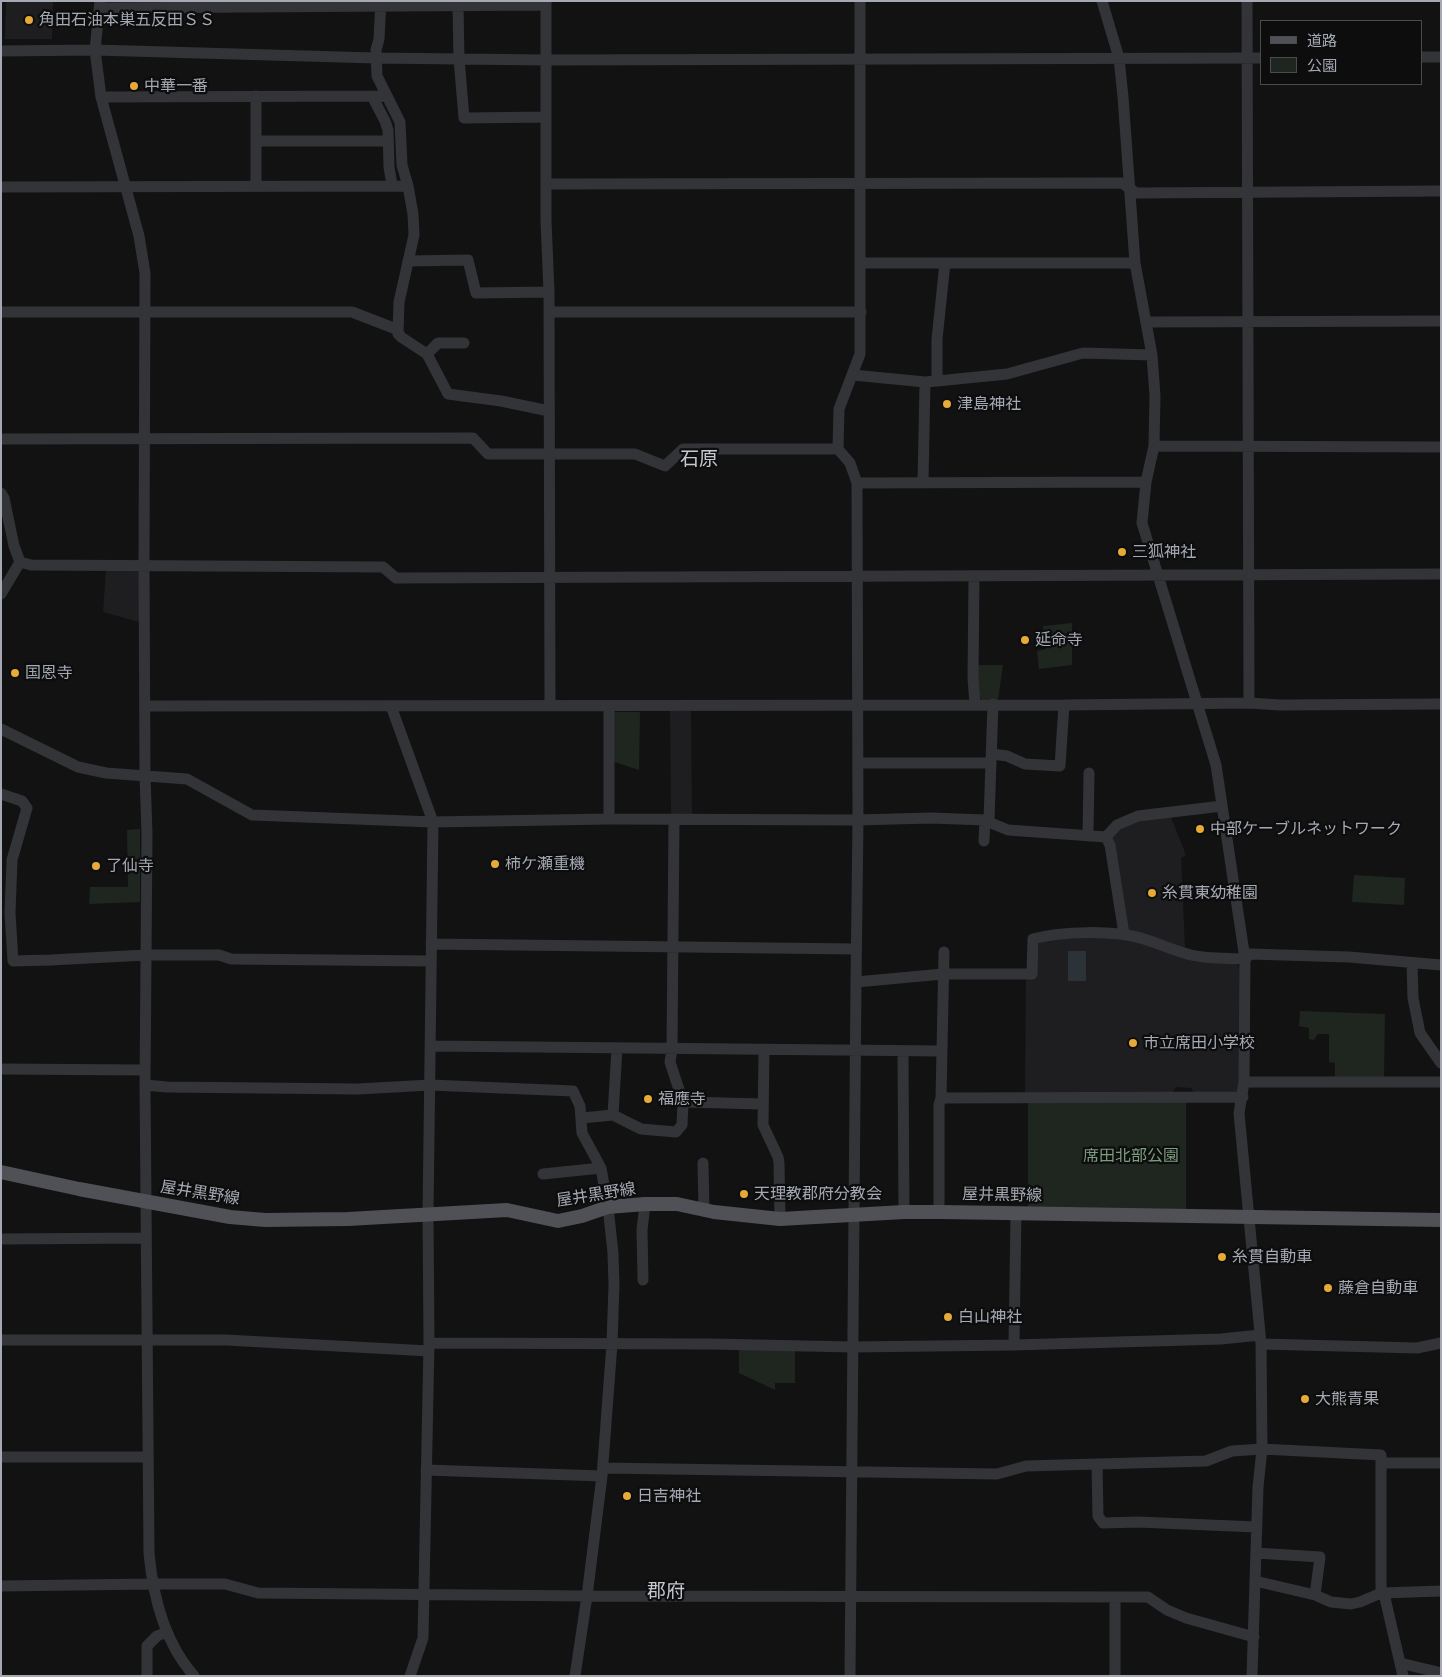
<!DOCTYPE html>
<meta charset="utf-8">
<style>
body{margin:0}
#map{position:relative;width:1442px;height:1677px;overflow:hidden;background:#121213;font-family:Raleway,"Noto Sans JP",sans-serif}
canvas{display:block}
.frame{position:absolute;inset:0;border:2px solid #a4a9b3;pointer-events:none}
.legend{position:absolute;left:1260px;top:20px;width:162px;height:65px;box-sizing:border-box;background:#0d0d0e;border:1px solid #494b50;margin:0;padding:6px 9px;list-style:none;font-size:15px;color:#a4a9b3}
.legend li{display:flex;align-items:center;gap:10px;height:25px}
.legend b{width:25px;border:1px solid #494b50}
</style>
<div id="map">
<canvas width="1442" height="1677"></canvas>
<div class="frame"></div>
<ul class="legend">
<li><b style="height:6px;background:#4f5157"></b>道路</li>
<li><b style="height:14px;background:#1e261f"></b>公園</li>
</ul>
</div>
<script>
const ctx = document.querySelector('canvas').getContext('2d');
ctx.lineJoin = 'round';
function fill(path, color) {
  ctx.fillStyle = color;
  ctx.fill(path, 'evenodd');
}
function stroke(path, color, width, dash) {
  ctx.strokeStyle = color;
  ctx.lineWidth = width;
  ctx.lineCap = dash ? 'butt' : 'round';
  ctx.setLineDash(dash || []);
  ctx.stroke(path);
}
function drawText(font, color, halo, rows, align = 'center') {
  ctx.font = font + ' Raleway,"Noto Sans JP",sans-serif';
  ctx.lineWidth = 4.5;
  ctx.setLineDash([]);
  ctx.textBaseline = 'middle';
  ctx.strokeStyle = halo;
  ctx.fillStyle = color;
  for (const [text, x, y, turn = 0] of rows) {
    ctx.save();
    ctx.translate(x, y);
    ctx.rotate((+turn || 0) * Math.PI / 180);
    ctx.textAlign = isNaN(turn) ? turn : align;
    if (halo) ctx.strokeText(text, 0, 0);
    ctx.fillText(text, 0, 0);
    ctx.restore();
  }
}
fill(new Path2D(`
 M6,1H53L52,39H5Z
 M106,570H141L139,622L103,612Z
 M670,711H691L692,814H671Z
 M1171,817L1186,855L1181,858L1185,948L1131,933L1126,929L1113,838L1115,832L1143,819Z
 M1096,936L1142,942L1235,962L1240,968V1072L1238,1093L1195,1094L1191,1088L1176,1087L1172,1093L1025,1095L1026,977L1041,939Z`), '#1e1e20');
fill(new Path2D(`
 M1072,623V665L1039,669L1037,651L1046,649L1043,626Z
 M978,665H1003L998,700H982L978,695Z
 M612,712H640L639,770L612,761Z
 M140,829V902L89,904L90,887H128L127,830Z
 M1354,875L1405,878L1404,905L1352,902Z
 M1300,1011L1385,1014L1384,1078L1335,1077V1063L1329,1062V1034H1318L1314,1040L1309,1039V1028L1299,1026Z
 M1028,1102H1186V1212L1028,1210Z
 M739,1347L795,1350V1383H775V1390L739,1373Z`), '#1e261f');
fill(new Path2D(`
 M1068,951H1086V981H1068Z`), '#2b3238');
stroke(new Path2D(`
 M100,1L95,50L101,97L139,236L145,273L144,565L145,776L147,833L145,1085L149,1553C153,1597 164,1642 194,1676
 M381,1L379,39L376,50L377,76L400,122L402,165L408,186L413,214L414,235L399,302L398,334
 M546,1V220L549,292L550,705
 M1102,1L1119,58L1123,97L1135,263L1152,355L1155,396L1154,446L1146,482L1142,523L1216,765L1245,959L1244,1082L1239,1113L1261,1344L1262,1449L1258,1487L1252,1676
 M1247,1L1249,703
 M458,6L459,59L464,118L546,117
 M99,8L546,5
 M1,51L95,50L376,58L546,60L1261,58
 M1421,57H1441
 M372,96L385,121L388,130L389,167L392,185
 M101,97L386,96
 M256,141H388
 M546,184L1122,183L1136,193L1441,191
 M256,186V96
 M1,187L408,186
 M408,261L468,260L476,293L549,292
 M861,263H1135
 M1,312H352L396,329L401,337L427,354L448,394L501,401L549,411
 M549,312H861
 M1146,322L1441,321
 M427,354L438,343H464
 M853,375L925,382L937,381L1007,374L1083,353L1152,355
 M937,381V339L945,263
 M1,439L473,438L488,454H635L665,466L683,449H838
 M1154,446L1441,447
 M857,483L1146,482
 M923,483L925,382
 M1,493L4,498L14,546L20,562
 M20,562L31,565L383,567L396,578L1441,574
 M974,576L973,678L975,704
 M1,594L20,562
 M145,706L1064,705L1249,703L1280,705L1441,704
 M391,706L433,822L428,1214L429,1343L423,1638L410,1676
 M609,706V819
 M1,729L78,767L106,773L187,779L252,815L433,822L609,819L858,820L931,818L985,820H989L991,823L1008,830L1106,837
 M992,754L1007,756L1025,764L1060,766L1064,705
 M858,763H991
 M1,794L22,801L27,808L12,860L10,913L13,961L51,960L146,955H219L231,959L431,961
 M989,820L993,704
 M1088,836L1089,773
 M1106,837L1117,825L1138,816L1222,806
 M1106,837L1110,845L1124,934
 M984,841L985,820
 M431,944L856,949
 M1412,963L1413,998L1420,1033L1441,1063
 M856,982L943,974H1032L1033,939C1061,931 1115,930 1144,939C1160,944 1175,951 1191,955C1208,959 1228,958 1245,959L1250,954L1349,957L1441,965
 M430,1046L942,1051
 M617,1048L613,1115L641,1129L676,1132L682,1125L683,1102L670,1062L672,1049L674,820
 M764,1050L763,1125L778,1157L779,1163L780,1219
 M903,1051L904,1212
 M1,1069L145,1070
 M1244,1082H1441
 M145,1085L167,1087L358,1089L430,1085L573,1091L580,1106L582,1133L601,1168L608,1207L613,1253L614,1285L612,1344L602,1476L587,1596L575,1676
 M941,1098L1243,1097
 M683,1102L762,1104
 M582,1118L613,1115
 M703,1163L704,1211
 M543,1174L601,1168
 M941,1212L939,1208V1105L941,1098L944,952
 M1,1239L146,1238
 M643,1280L642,1230L645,1204
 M1,1340H226L429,1351
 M429,1343L711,1344L852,1347L1014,1345L1221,1339L1260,1335
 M1261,1344L1417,1348L1441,1343
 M1014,1345L1016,1213
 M1,1457H148
 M1381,1463H1441
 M1097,1464L1098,1516L1103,1523L1138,1522L1256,1527
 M603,1468L997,1474L1026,1466L1206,1461L1232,1451L1262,1449L1381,1455V1593L1385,1598L1403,1676
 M426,1470L602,1476
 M1256,1553L1320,1557L1315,1595L1331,1602L1351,1604L1360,1602L1381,1593L1441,1591
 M1255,1581L1315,1595
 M1,1586L152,1584H225L258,1593L587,1596L1148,1597L1167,1610L1186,1618L1254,1637
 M1115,1597V1676
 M1400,1663L1441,1673
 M147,1676V1646L157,1636L167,1632
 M850,1676L856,982L858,820L857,483L850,463L838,449L839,409L860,354V1`), '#333438', 11);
stroke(new Path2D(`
 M1,1172L79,1189L230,1217L265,1220L348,1219L507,1210L558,1221L582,1216L608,1207L645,1204H677L714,1212L780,1219L904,1212H941L1441,1220`), '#4f5157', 14);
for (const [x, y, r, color] of [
 [29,20,5,"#e5aa38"],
 [134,86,5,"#e5aa38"],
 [947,404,5,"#e5aa38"],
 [1122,552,5,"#e5aa38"],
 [1025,640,5,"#e5aa38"],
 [15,673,5,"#e5aa38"],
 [1200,829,5,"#e5aa38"],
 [495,864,5,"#e5aa38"],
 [96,866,5,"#e5aa38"],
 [1152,893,5,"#e5aa38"],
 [1133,1043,5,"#e5aa38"],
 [648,1099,5,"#e5aa38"],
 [744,1194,5,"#e5aa38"],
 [1222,1257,5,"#e5aa38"],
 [1328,1288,5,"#e5aa38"],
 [948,1317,5,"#e5aa38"],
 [1305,1399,5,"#e5aa38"],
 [627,1496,5,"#e5aa38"]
]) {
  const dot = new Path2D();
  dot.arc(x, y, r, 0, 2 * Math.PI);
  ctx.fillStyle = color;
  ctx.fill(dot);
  stroke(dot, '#0d0d0e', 2);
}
drawText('16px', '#a4a9b3', '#0d0d0e', [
 ["角田石油本巣五反田ＳＳ",39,20],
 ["中華一番",144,86],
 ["津島神社",957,404],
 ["三狐神社",1132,552],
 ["延命寺",1035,640],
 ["国恩寺",25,673],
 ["中部ケーブルネットワーク",1210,829],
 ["柿ケ瀬重機",505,864],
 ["了仙寺",106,866],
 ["糸貫東幼稚園",1162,893],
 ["市立席田小学校",1143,1043],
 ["福應寺",658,1099],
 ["天理教郡府分教会",754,1194],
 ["糸貫自動車",1232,1257],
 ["藤倉自動車",1338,1288],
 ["白山神社",958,1317],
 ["大熊青果",1315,1399],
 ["日吉神社",637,1496]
], 'left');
drawText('16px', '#7c9d7e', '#0d0d0e', [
 ["席田北部公園",1131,1156]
]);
drawText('16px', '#a4a9b3', '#0d0d0e', [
 ["屋井黒野線",200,1193,9],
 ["屋井黒野線",596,1195,-9],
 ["屋井黒野線",1002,1195,1]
]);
drawText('19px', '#c5c8cf', '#0d0d0e', [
 ["石原",699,459],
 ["郡府",666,1591]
]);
</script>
